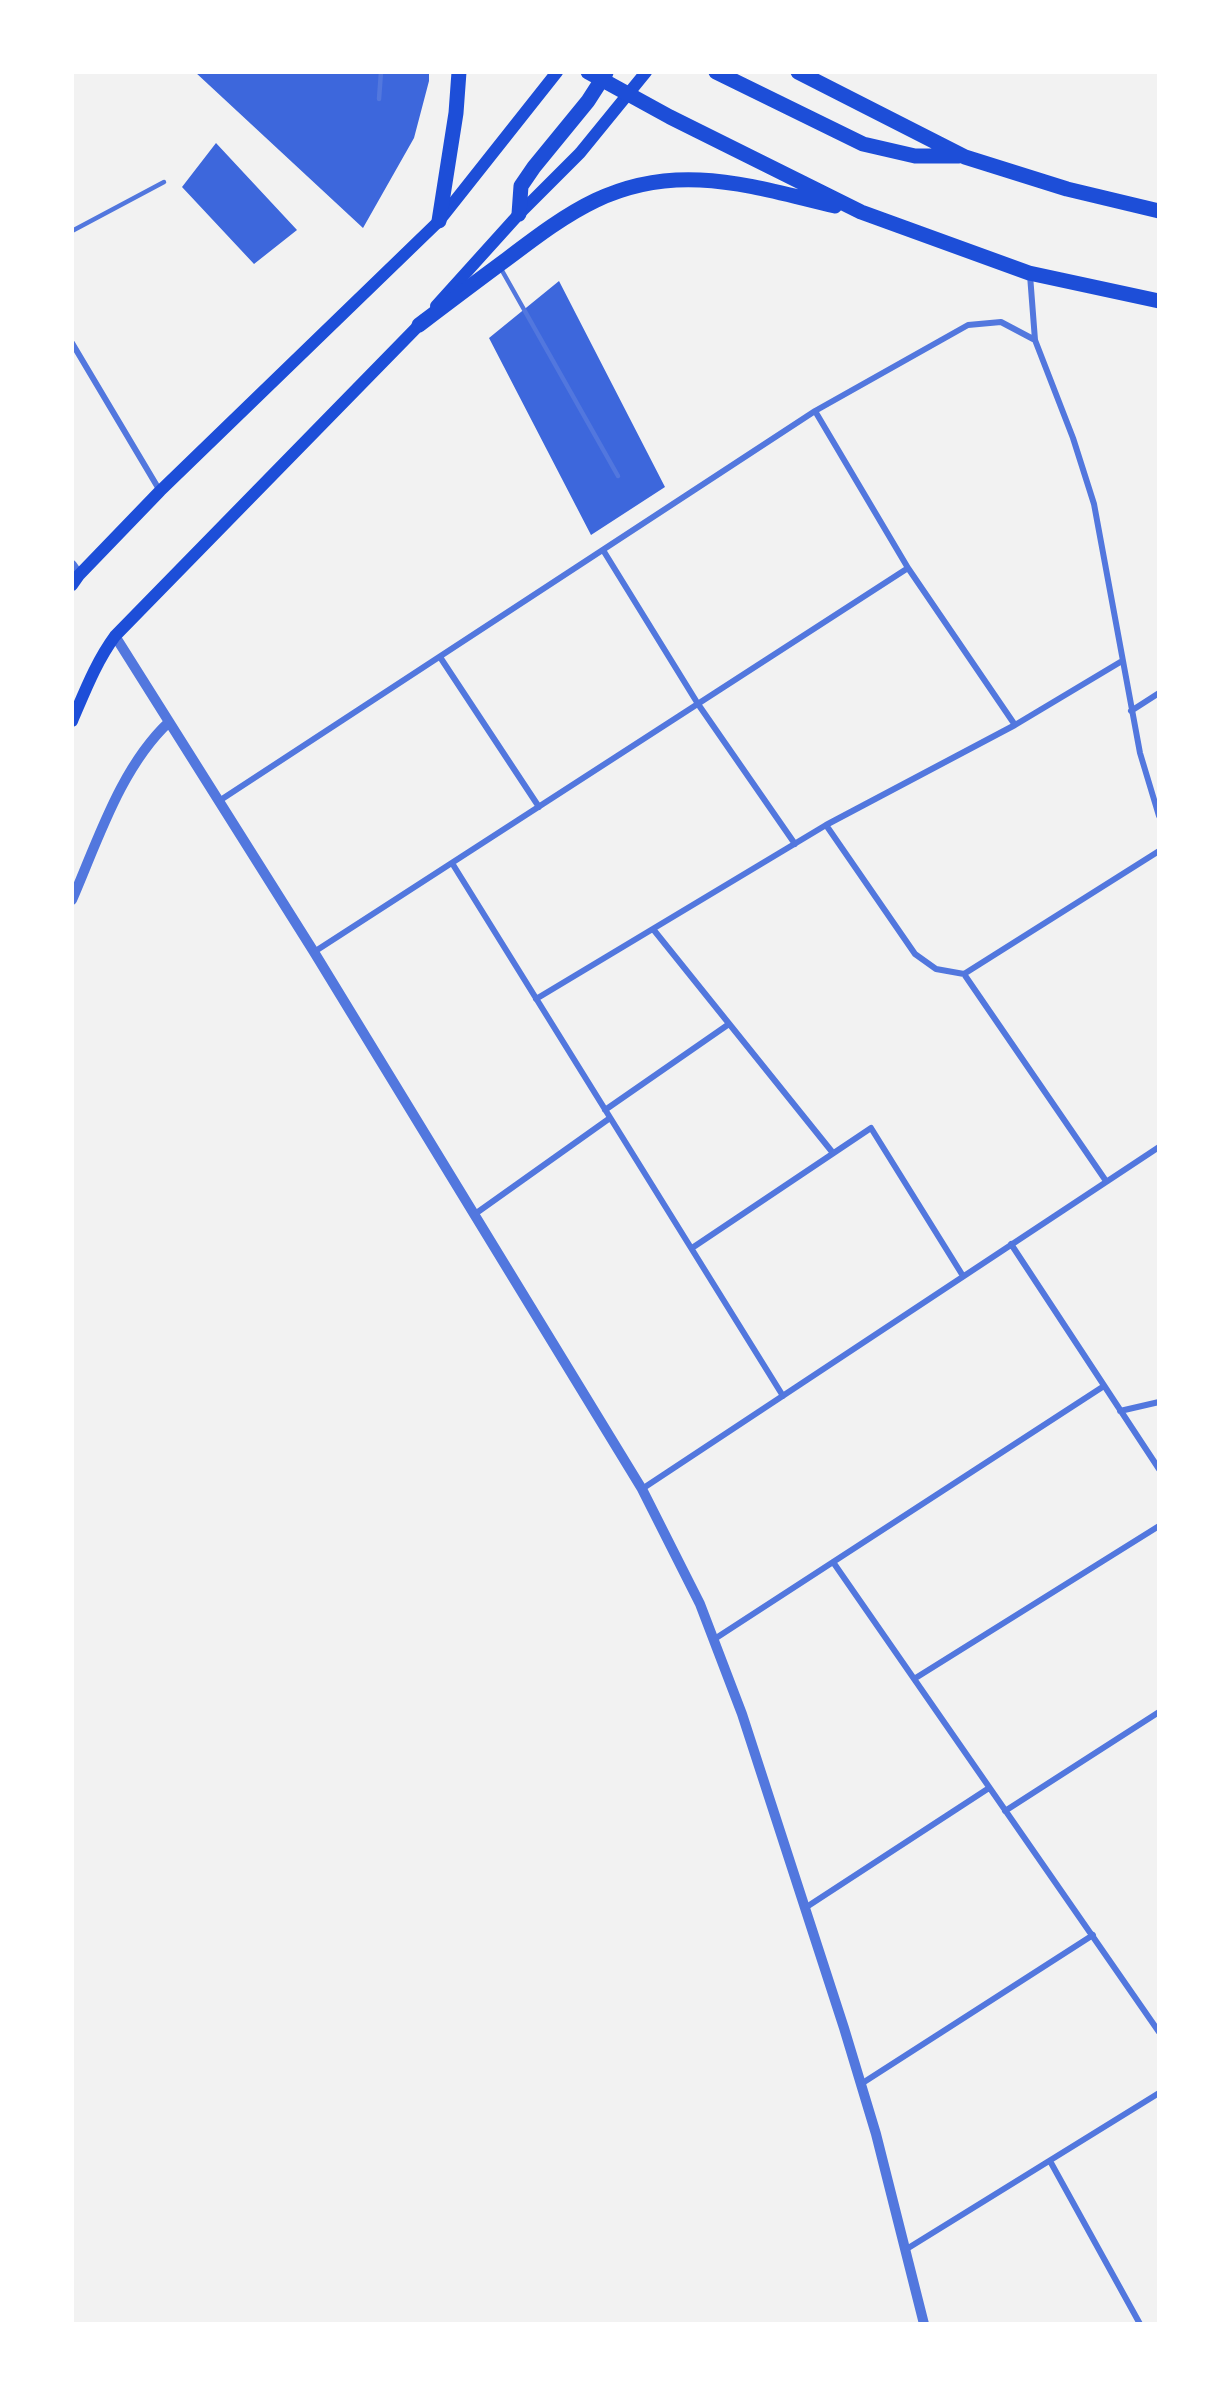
<!DOCTYPE html>
<style>
body{margin:0}
#map{position:relative;width:1231px;height:2396px;overflow:hidden;background:#f2f2f2;font-family:"Archivo Narrow",sans-serif}
canvas{display:block}
.frame{position:absolute;inset:0;border:74px solid #fff;pointer-events:none}
</style>
<div id="map">
<canvas width="1231" height="2396"></canvas>
<div class="frame"></div>
</div>
<script>
const ctx = document.querySelector('canvas').getContext('2d');
ctx.lineJoin = 'round';
function fill(path, color) {
  ctx.fillStyle = color;
  ctx.fill(path, 'evenodd');
}
function stroke(path, color, width, dash) {
  ctx.strokeStyle = color;
  ctx.lineWidth = width;
  ctx.lineCap = dash ? 'butt' : 'round';
  ctx.setLineDash(dash || []);
  ctx.stroke(path);
}
fill(new Path2D(`
 M195,72H429V81L414,138L363,228Z
 M216,143L297,230L254,264L182,187Z
 M559,281L665,487L591,535L489,338Z`), '#3d67dc');
stroke(new Path2D(`
 M379,99L381,72
 M72,231L164,182
 M500,267L618,476`), '#5277de', 4.5);
stroke(new Path2D(`
 M1030,275L1035,340
 M72,343L160,491
 M815,411L908,568L1015,725
 M603,550L698,704L795,844
 M440,657L539,807
 M1131,711L1159,693
 M219,801L815,411L968,325L1001,322L1035,340L1073,438L1094,504L1140,753L1159,816
 M826,825L915,954L936,969L964,974L1159,851
 M452,863L783,1396
 M653,929L833,1153
 M314,952L908,568
 M964,974L1106,1181
 M536,999L826,825L1015,725L1122,661
 M605,1110L729,1024
 M475,1214L610,1118
 M1011,1244L1159,1469
 M692,1248L871,1128L963,1276
 M1120,1411L1159,1402
 M642,1489L1159,1147
 M833,1562L1159,2032
 M713,1640L1104,1386
 M914,1679L1159,1526
 M1005,1811L1159,1712
 M805,1908L989,1788
 M861,2084L1093,1935
 M1050,2161L1140,2324
 M905,2250L1159,2093`), '#5277de', 6);
stroke(new Path2D(`
 M72,565L79,575
 M115,636L314,952L642,1489L700,1604L742,1714L844,2028L876,2134L924,2324
 M72,900C98,840 121,767 169,722`), '#5277de', 10);
stroke(new Path2D(`
 M436,306L519,214L580,153L646,72
 M72,585L79,575L160,491L439,221L557,72
 M72,721C85,691 96,662 115,636L425,319`), '#1d4ed8', 12);
stroke(new Path2D(`
 M588,72L670,117L861,212L1029,273L1159,301
 M716,72L863,144L915,156H959
 M798,72L965,157L1067,189L1159,211
 M519,214L521,186L534,167L588,101L606,73
 M439,221L456,113L459,72
 M419,325C448,303 477,281 507,259C569,212 617,176 700,180C746,182 791,196 835,206`), '#1d4ed8', 15);
</script>
